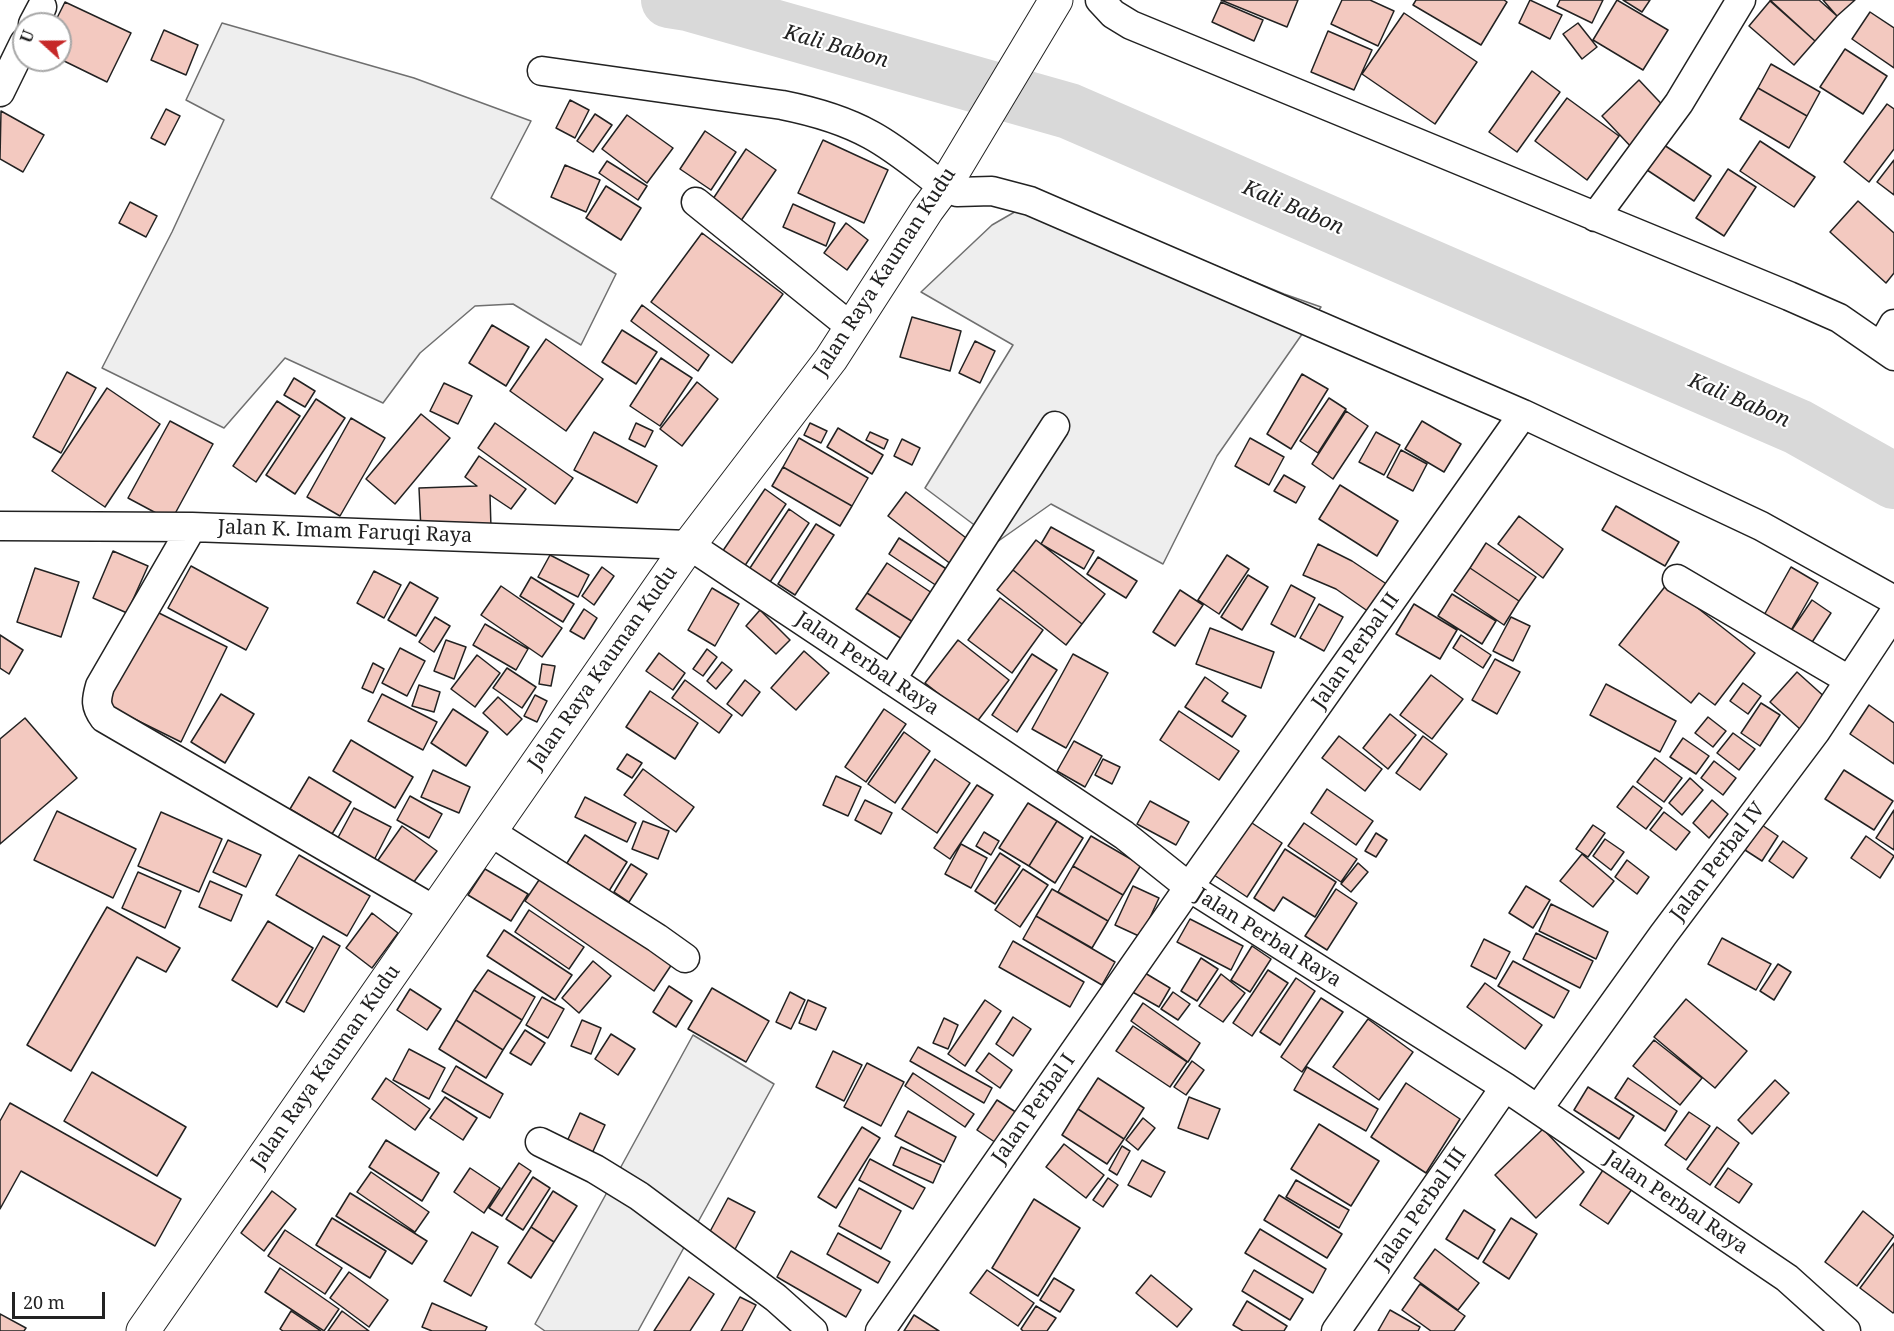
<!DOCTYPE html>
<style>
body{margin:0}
#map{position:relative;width:1894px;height:1331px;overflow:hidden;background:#fff;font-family:"Noto Serif",serif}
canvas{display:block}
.north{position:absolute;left:12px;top:12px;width:60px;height:60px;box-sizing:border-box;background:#fff;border:2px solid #a7a7a7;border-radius:50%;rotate:291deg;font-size:16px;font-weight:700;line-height:24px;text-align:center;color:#222}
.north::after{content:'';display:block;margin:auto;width:21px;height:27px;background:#c62828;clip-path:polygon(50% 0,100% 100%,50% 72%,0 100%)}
.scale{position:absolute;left:12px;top:1292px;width:93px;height:27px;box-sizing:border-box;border:3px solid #222;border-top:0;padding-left:8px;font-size:18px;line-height:21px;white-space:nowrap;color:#222;-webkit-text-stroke:4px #fff;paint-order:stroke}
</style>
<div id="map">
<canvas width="1894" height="1331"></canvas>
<div class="north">U</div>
<div class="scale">20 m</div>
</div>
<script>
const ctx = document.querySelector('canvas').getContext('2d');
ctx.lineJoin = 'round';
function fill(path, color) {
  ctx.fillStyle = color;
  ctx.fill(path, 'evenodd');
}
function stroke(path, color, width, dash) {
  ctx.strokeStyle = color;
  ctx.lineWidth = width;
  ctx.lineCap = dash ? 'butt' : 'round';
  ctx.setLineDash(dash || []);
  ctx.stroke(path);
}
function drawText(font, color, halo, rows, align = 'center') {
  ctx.font = font + ' "Noto Serif",serif';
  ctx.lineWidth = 4.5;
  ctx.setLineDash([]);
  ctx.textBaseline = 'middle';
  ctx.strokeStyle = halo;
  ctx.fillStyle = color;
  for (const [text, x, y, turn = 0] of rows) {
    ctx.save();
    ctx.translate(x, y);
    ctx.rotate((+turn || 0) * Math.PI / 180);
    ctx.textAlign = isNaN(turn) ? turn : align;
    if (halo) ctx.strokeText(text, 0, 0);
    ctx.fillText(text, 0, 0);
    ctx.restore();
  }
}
const green = new Path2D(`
 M222,23L414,78L531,121L491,198L616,274L581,345L513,304L475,306L420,353L383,403L285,358L224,428L102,368L172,232L224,120L186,100Z
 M1044,195L1284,294L1321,307L1217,456L1163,564L1051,504L997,542L925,488L1013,345L921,292L992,225Z
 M693,1035L774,1084L638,1331H545L535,1324Z`);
fill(green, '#eee');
stroke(green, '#6f6f6f', 1.5);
stroke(new Path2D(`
 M669,0L688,3L1069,111L1798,427L1894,481`), '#d9d9d9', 56);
const building = new Path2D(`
 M1221,0H1298L1287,27Z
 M1342,0H1370L1394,11L1378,46L1331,24Z
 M1416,0H1504L1507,2L1481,45L1413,5Z
 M1530,0L1562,15L1550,39L1519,23Z
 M1560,0H1603L1592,23L1557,6Z
 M1617,0L1668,30L1643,70L1593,40Z
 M1623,0H1650L1642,12Z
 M1770,0H1819L1837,16L1815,41Z
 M1823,0H1855L1837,16Z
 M1770,1L1815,41L1794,65L1749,26Z
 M65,2L131,33L107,82L60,59V24H54Z
 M1221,2L1263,20L1254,41L1212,22Z
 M1870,12L1894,28V68L1852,39Z
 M1404,13L1477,62L1435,124L1362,74Z
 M1578,23L1597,47L1582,59L1563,34Z
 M164,30L198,45L186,75L151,60Z
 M1328,31L1372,50L1354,90L1311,72Z
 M1845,49L1887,76L1863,114L1820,87Z
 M1771,64L1820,92L1807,116L1758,88Z
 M1532,71L1560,92L1517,152L1489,132Z
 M1639,80L1671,114L1634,150L1602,116Z
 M1758,88L1807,116L1789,148L1740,119Z
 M1567,98L1619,136L1587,180L1535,141Z
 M570,100L589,110L575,138L556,128Z
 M1887,104L1894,109V149L1869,182L1844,162Z
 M166,109L180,116L165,145L151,138Z
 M1,111L44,135L23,172L0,159Z
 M595,114L612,125L593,152L577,141Z
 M627,115L673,148L647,183L602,149Z
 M705,131L736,152L711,190L680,169Z
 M823,140L888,170L864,223L798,193Z
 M1760,141L1815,177L1794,207L1740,171Z
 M1661,143L1711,176L1694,201L1644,168Z
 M746,149L776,170L738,225L709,205Z
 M1894,160V195L1877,182Z
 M607,161L647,186L638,200L599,173Z
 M565,165L600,180L586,212L551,197Z
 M1728,169L1756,187L1724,236L1696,218Z
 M606,186L641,208L621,240L586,218Z
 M1858,201L1894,233V273L1886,283L1830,232Z
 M130,202L157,216L146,237L119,223Z
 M793,204L835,223L826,246L783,227Z
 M846,223L868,240L847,270L824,253Z
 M702,233L783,294L732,363L651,302Z
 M642,305L709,355L698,371L631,321Z
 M912,317L961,331L950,371L900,357Z
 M492,325L529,347L506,386L469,363Z
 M622,330L657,352L636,384L602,362Z
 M546,339L603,379L566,431L510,391Z
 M975,341L995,351L980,383L959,373Z
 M661,358L692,378L660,426L630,406Z
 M67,372L96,388L61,453L33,437Z
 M1302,374L1328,389L1291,449L1267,434Z
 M294,378L315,391L305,407L284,395Z
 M697,382L718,399L682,446L660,429Z
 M444,383L472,396L458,424L430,411Z
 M107,388L160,424L105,507L52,471Z
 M1329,398L1346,409L1318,453L1300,441Z
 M316,399L345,418L295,494L266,475Z
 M277,401L300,416L256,482L233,466Z
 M1346,411L1368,426L1333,479L1312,464Z
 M421,414L450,438L395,504L366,479Z
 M351,418L385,438L340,516L307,497Z
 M170,421L213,444L171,521L128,498Z
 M1422,421L1461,444L1444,472L1405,449Z
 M495,423L573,478L555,504L478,448Z
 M636,423L653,431L645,447L629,439Z
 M810,423L827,431L821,443L804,435Z
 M838,428L883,455L872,474L827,447Z
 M594,432L657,466L637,503L574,470Z
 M870,432L888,440L884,449L866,440Z
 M1376,432L1400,445L1384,475L1359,462Z
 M799,438L868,478L852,506L783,467Z
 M1250,438L1284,457L1269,485L1235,466Z
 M902,439L920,448L912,465L894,456Z
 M1401,450L1427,464L1413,491L1387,477Z
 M479,456L526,489L511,509L490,495L491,528L421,530L419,488L477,486L465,477Z
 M783,467L852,506L840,526L772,486Z
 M1284,475L1305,487L1296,503L1274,491Z
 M1340,485L1398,521L1377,556L1319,519Z
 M765,489L786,504L742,570L720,555Z
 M906,492L974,544L956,568L888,516Z
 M1616,506L1679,542L1665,566L1602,530Z
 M789,509L809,523L768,585L748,571Z
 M1519,516L1563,549L1543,578L1498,544Z
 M816,524L834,535L795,595L778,584Z
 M1051,527L1094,551L1084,569L1041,544Z
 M899,538L948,570L937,586L889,554Z
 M1036,540L1105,594L1082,624L1013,570Z
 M1486,543L1536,577L1519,601L1470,568Z
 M1318,544L1352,561L1388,585L1369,612L1336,589L1303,575Z
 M113,551L148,566L127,613L93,598Z
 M550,555L589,575L578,597L538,577Z
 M1227,555L1249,569L1219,614L1198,600Z
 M1098,557L1137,581L1126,598L1087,574Z
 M887,563L932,593L913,622L867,593Z
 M191,566L268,608L246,650L168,608Z
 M602,567L614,576L594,605L582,596Z
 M1791,567L1818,583L1790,632L1763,617Z
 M35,568L79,582L61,637L17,622Z
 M1470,568L1519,601L1504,625L1454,591Z
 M1013,570L1082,624L1066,645L997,590Z
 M374,571L401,585L384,618L357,603Z
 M1248,575L1268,587L1242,630L1221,617Z
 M531,577L574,604L563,622L520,596Z
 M410,582L438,598L416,636L388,620Z
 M1667,584L1755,653L1715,705L1699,693L1691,703L1619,645Z
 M1291,585L1315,598L1295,637L1271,624Z
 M501,586L562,628L542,657L481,615Z
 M712,588L739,604L715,646L688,630Z
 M1180,590L1203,605L1175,646L1153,632Z
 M867,593L913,622L902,639L856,609Z
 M1452,594L1496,621L1482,644L1438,616Z
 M1000,598L1043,630L1012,673L968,640Z
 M1812,600L1831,613L1807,650L1787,637Z
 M1319,604L1343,617L1324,651L1300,638Z
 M1414,604L1457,630L1440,659L1396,634Z
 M584,609L597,618L584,639L570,631Z
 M153,610L227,647L181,742L106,705Z
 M760,610L790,640L776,654L746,626Z
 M435,617L450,626L434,652L419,642Z
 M1511,617L1530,626L1513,661L1493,651Z
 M485,624L528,649L516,670L473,645Z
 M1210,628L1274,652L1261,688L1196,664Z
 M0,635L23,650L9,674L0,668Z
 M1461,635L1491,655L1483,668L1453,648Z
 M446,640L466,647L454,679L434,671Z
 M958,640L1009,680L976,723L925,683Z
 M400,648L425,661L407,696L382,683Z
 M707,649L717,657L703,676L693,669Z
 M804,651L829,673L796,710L771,688Z
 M659,653L685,673L673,690L646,671Z
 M1032,654L1057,670L1017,732L992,715Z
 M1073,654L1108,673L1066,748L1032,729Z
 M477,655L500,673L475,707L451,689Z
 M1495,659L1520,672L1497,714L1472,700Z
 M722,662L732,670L716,689L707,681Z
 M373,663L384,669L373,693L362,688Z
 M542,664L555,666L551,686L539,684Z
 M507,668L536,687L522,708L493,688Z
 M1797,672L1827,699L1800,729L1770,702Z
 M1431,675L1463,699L1432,739L1400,715Z
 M1205,677L1228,693L1222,701L1246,716L1232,737L1185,707Z
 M685,680L732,715L719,733L672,698Z
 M745,680L760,692L742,716L727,704Z
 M1743,683L1761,696L1748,714L1730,701Z
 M1606,684L1676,721L1660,752L1590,715Z
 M419,685L440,692L434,712L412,706Z
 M650,691L698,723L675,759L626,727Z
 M221,694L254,714L225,763L191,742Z
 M382,694L437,722L423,750L368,721Z
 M535,695L547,701L537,722L524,716Z
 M498,697L522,719L507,735L483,713Z
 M1761,703L1780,715L1760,746L1741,733Z
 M1869,705L1894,723V764L1850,734Z
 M453,709L488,732L466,766L431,743Z
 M884,709L906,724L866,782L845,767Z
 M1179,711L1239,751L1219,780L1160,740Z
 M1390,714L1416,735L1388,769L1363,748Z
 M1708,717L1726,731L1713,747L1695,733Z
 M25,718L77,778L0,844V739Z
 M904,732L930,751L895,803L868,784Z
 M1733,733L1755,749L1739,770L1717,753Z
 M1339,736L1382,769L1365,791L1322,758Z
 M1423,736L1447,754L1420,790L1396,773Z
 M1683,738L1709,756L1696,774L1670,757Z
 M351,740L413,777L395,808L333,771Z
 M1074,741L1102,756L1085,787L1057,771Z
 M627,754L642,763L632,778L617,769Z
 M1655,758L1682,778L1664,802L1637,782Z
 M935,759L970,783L937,833L902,809Z
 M1103,759L1120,767L1112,784L1095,775Z
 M1714,761L1736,778L1723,795L1701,778Z
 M643,769L694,807L676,832L624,795Z
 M433,770L470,787L459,813L421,797Z
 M1844,770L1893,801L1874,830L1825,799Z
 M836,776L861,787L848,816L823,805Z
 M309,777L351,802L332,834L290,809Z
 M1690,778L1703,790L1682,815L1669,803Z
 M977,785L993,795L950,859L934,848Z
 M1633,786L1662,808L1646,829L1617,807Z
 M1327,789L1373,821L1356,845L1311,813Z
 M410,796L442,814L429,838L397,820Z
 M585,797L636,823L627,842L575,817Z
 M865,800L892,813L881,834L855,820Z
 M1712,800L1728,814L1709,838L1693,823Z
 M1150,801L1189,822L1176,845L1137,824Z
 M1028,803L1057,821L1029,866L999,848Z
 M354,808L391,827L371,866L334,845Z
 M1894,810V850L1876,838Z
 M57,811L136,849L113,898L34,860Z
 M161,812L222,839L199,892L138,866Z
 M1664,812L1690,832L1676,850L1650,830Z
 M643,821L669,831L658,859L632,849Z
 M1057,821L1083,838L1055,883L1029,866Z
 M1249,821L1282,843L1247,897L1214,875Z
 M1304,823L1357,859L1341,882L1288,846Z
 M1593,825L1605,833L1588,857L1576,849Z
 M1762,825L1778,836L1762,861L1745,850Z
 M402,826L437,851L410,887L376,863Z
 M984,832L999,841L991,855L976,846Z
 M1376,833L1387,840L1376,857L1365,851Z
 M585,835L627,862L609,891L567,863Z
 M1091,836L1141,865L1123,895L1073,866Z
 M1866,836L1894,856L1880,878L1851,858Z
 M1605,839L1624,852L1611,870L1593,856Z
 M228,840L261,855L246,887L213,872Z
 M1783,841L1807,858L1793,878L1769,861Z
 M961,844L987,858L971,888L945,874Z
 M1285,849L1336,882L1315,917L1283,897L1274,911L1254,898Z
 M1000,853L1020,866L995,904L975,891Z
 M1582,854L1614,881L1593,907L1560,881Z
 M299,855L370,896L347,936L276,895Z
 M1627,860L1649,877L1637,894L1615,877Z
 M1358,863L1368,872L1351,892L1341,884Z
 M631,864L647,874L629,902L614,892Z
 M1073,866L1123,895L1108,921L1058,892Z
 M485,869L528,894L511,921L468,895Z
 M1023,869L1048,885L1020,927L995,910Z
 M545,871L674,961L654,991L525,901Z
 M138,872L181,891L165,928L122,908Z
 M210,881L242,895L231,921L199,907Z
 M1133,886L1159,898L1141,937L1115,925Z
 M1526,886L1550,900L1533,928L1509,913Z
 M1052,889L1108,921L1092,948L1036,916Z
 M1336,889L1357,903L1327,950L1305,936Z
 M1551,904L1608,932L1596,959L1539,931Z
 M107,907L180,948L166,972L137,957L71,1071L27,1045Z
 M529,910L584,947L569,969L515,932Z
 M372,913L398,933L372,968L346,948Z
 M1036,916L1115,962L1102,985L1023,939Z
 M1190,919L1243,946L1231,970L1177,942Z
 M268,921L313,948L277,1007L232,980Z
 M504,930L572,975L555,1000L487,956Z
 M1536,933L1593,961L1580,988L1523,959Z
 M323,936L340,946L304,1012L286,1002Z
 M1722,938L1771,964L1756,990L1708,964Z
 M1484,939L1510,952L1496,979L1471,966Z
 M1013,941L1084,982L1070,1007L999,967Z
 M1252,946L1271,959L1250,992L1231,980Z
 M1201,958L1218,969L1197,1001L1181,991Z
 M593,961L611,976L579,1013L562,998Z
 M1513,961L1569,991L1554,1018L1498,986Z
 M1778,964L1791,972L1774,1000L1760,991Z
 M488,970L535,997L522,1020L474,990Z
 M1140,970L1170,988L1159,1007L1129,990Z
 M1268,970L1288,983L1252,1036L1233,1023Z
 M1221,974L1245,993L1223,1022L1199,1006Z
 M1296,978L1315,991L1280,1045L1260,1032Z
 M1485,983L1542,1025L1525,1049L1467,1007Z
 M669,986L692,1001L676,1027L653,1012Z
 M712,988L769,1021L746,1062L688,1029Z
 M410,989L441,1009L427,1030L397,1010Z
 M474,990L522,1020L503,1050L456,1020Z
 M790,992L805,1000L791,1029L776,1022Z
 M1173,992L1190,1004L1178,1020L1161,1009Z
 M542,997L564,1009L548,1038L526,1025Z
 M1321,998L1343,1012L1302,1072L1281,1057Z
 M1686,999L1747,1051L1715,1088L1654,1037Z
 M808,1000L826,1008L816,1030L799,1023Z
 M985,1000L1001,1011L965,1066L948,1054Z
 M1143,1003L1200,1043L1188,1062L1131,1021Z
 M1013,1017L1031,1029L1013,1056L996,1044Z
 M944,1018L958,1025L948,1049L933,1043Z
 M1368,1019L1413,1052L1379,1100L1333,1067Z
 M456,1020L503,1050L486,1078L439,1049Z
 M582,1020L601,1028L591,1054L571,1046Z
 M1133,1026L1187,1062L1170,1087L1116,1051Z
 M525,1030L545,1043L531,1065L510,1053Z
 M611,1034L635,1049L618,1075L595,1059Z
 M1654,1040L1702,1078L1680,1105L1633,1066Z
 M918,1047L992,1088L984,1103L910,1061Z
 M409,1049L445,1068L429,1099L393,1080Z
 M833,1051L862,1065L844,1101L816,1087Z
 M989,1053L1012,1070L1000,1088L976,1071Z
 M1192,1061L1204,1070L1186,1095L1174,1087Z
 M867,1063L904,1082L881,1126L844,1107Z
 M456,1066L503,1094L490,1118L442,1091Z
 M1307,1067L1378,1109L1366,1131L1294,1090Z
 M92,1072L186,1127L157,1176L64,1121Z
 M913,1073L974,1114L965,1127L905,1086Z
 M386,1078L430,1109L415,1130L372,1099Z
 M1098,1078L1144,1108L1124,1139L1078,1109Z
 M1628,1078L1677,1111L1665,1131L1615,1098Z
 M1775,1080L1789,1093L1752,1134L1738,1120Z
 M1406,1083L1460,1119L1426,1173L1371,1137Z
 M1588,1087L1634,1116L1619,1139L1574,1110Z
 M445,1097L477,1118L463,1140L430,1118Z
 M1189,1097L1220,1109L1208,1139L1178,1128Z
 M997,1100L1025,1118L1005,1149L977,1130Z
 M10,1103L181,1199L155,1246L21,1171L0,1209V1121Z
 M1078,1109L1124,1139L1107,1164L1062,1135Z
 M908,1111L956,1137L944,1162L895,1136Z
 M1689,1112L1710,1126L1686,1160L1665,1145Z
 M580,1113L605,1125L589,1160L564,1148Z
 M1143,1118L1155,1128L1138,1150L1126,1140Z
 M1319,1124L1379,1161L1351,1206L1291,1169Z
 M862,1127L880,1138L836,1208L818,1197Z
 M1717,1127L1739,1143L1710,1185L1687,1169Z
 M1543,1129L1584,1172L1536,1218L1495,1175Z
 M386,1140L439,1173L422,1201L369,1167Z
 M1064,1144L1104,1175L1086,1198L1046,1167Z
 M1122,1146L1130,1151L1117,1175L1109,1170Z
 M901,1147L941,1165L933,1183L893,1165Z
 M870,1159L925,1188L913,1209L859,1180Z
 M1142,1160L1165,1172L1151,1197L1128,1185Z
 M519,1163L531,1171L502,1216L489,1208Z
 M470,1168L500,1188L484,1213L454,1192Z
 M1728,1168L1752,1184L1739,1203L1715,1187Z
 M1603,1170L1632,1189L1608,1224L1580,1205Z
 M371,1172L429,1212L415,1232L357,1192Z
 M533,1177L550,1188L523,1230L506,1219Z
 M1108,1178L1118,1185L1103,1207L1093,1200Z
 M1296,1180L1349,1210L1339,1228L1286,1197Z
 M859,1188L901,1211L881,1249L839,1226Z
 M272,1191L296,1209L264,1251L241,1233Z
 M553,1191L577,1206L554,1242L531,1227Z
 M350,1193L427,1241L412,1264L336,1216Z
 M1279,1195L1342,1234L1327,1258L1264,1220Z
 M728,1198L755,1212L733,1253L706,1239Z
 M1034,1199L1080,1228L1038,1296L992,1268Z
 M1464,1210L1495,1230L1478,1259L1446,1239Z
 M1863,1211L1894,1236L1857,1286L1825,1262Z
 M332,1218L386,1251L370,1278L316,1245Z
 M1511,1218L1537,1234L1509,1279L1483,1262Z
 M531,1227L554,1242L531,1278L508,1263Z
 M1260,1229L1326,1269L1313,1293L1245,1253Z
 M285,1230L342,1268L325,1294L268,1256Z
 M472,1232L498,1247L471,1296L444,1281Z
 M838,1233L890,1262L878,1283L827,1254Z
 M1894,1243V1312L1893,1313L1860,1288Z
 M1435,1249L1479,1283L1458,1310L1414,1278Z
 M791,1251L861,1290L846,1317L777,1277Z
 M280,1268L339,1309L324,1331L265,1292Z
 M987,1270L1034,1303L1018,1326L970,1293Z
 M1254,1270L1303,1299L1290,1320L1242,1291Z
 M349,1272L388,1300L369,1327L330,1298Z
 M1151,1275L1192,1309L1177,1327L1136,1293Z
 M689,1277L714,1294L690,1331H654Z
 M1054,1278L1074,1290L1060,1312L1040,1300Z
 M1420,1284L1465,1316L1454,1331H1431L1402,1310Z
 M740,1297L756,1305L742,1331H721Z
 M1247,1301L1287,1326L1284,1331H1243L1233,1325Z
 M432,1303L487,1327L485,1331H432L422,1327Z
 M1036,1306L1056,1318L1047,1331H1023L1021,1329Z
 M1390,1310L1420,1327L1418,1331H1378Z
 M291,1311L321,1331H283L280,1329Z
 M342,1311L369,1331H328Z
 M0,1314L26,1328L24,1331H0Z
 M914,1315L939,1331H904Z`);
fill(building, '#f3c9c0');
stroke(building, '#222', 1.5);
const minor = new Path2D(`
 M1100,0L1113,14L1131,25L1789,296L1839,318L1894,356
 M33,24L42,7
 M542,71L782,105C812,111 844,120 871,135C897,149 921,170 944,187L957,192L992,191L1030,201L1523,414L1761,526L1894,600
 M0,92L24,43
 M696,202L851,327
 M1595,217L1679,103L1741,0
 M1881,347L1894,324
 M0,526L192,527L689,545L1124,835L1189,887L1505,1087L1787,1278L1846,1331
 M192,527L100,686C96,700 95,706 104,718L434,910
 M1677,579L1849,680
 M891,680L1055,426
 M489,831L657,938L685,958
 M1538,1109L1663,935L1816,731L1894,613
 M540,1142L595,1169L639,1196L776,1298L813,1331
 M880,1331L1189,887L1523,414
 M1336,1331L1505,1087`);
const tertiary = new Path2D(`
 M143,1331L689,545L831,359L927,210L944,187L1056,0`);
stroke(minor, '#222', 31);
stroke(tertiary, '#222', 35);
stroke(minor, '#fff', 28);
stroke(tertiary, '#fff', 33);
drawText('20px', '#222', '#fff', [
 ["Jalan Raya Kauman Kudu",885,272,-57],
 ["Jalan K. Imam Faruqi Raya",345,532,2],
 ["Jalan Perbal II",1356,651,-55],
 ["Jalan Perbal Raya",867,664,34],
 ["Jalan Raya Kauman Kudu",603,668,-55],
 ["Jalan Perbal IV",1718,862,-53],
 ["Jalan Perbal Raya",1268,938,32],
 ["Jalan Raya Kauman Kudu",326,1067,-55],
 ["Jalan Perbal I",1034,1109,-55],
 ["Jalan Perbal Raya",1676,1203,34],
 ["Jalan Perbal III",1421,1209,-55]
]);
drawText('italic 21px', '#222', '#fff', [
 ["Kali Babon",836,47,16],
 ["Kali Babon",1293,208,23],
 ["Kali Babon",1739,401,23]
]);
</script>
